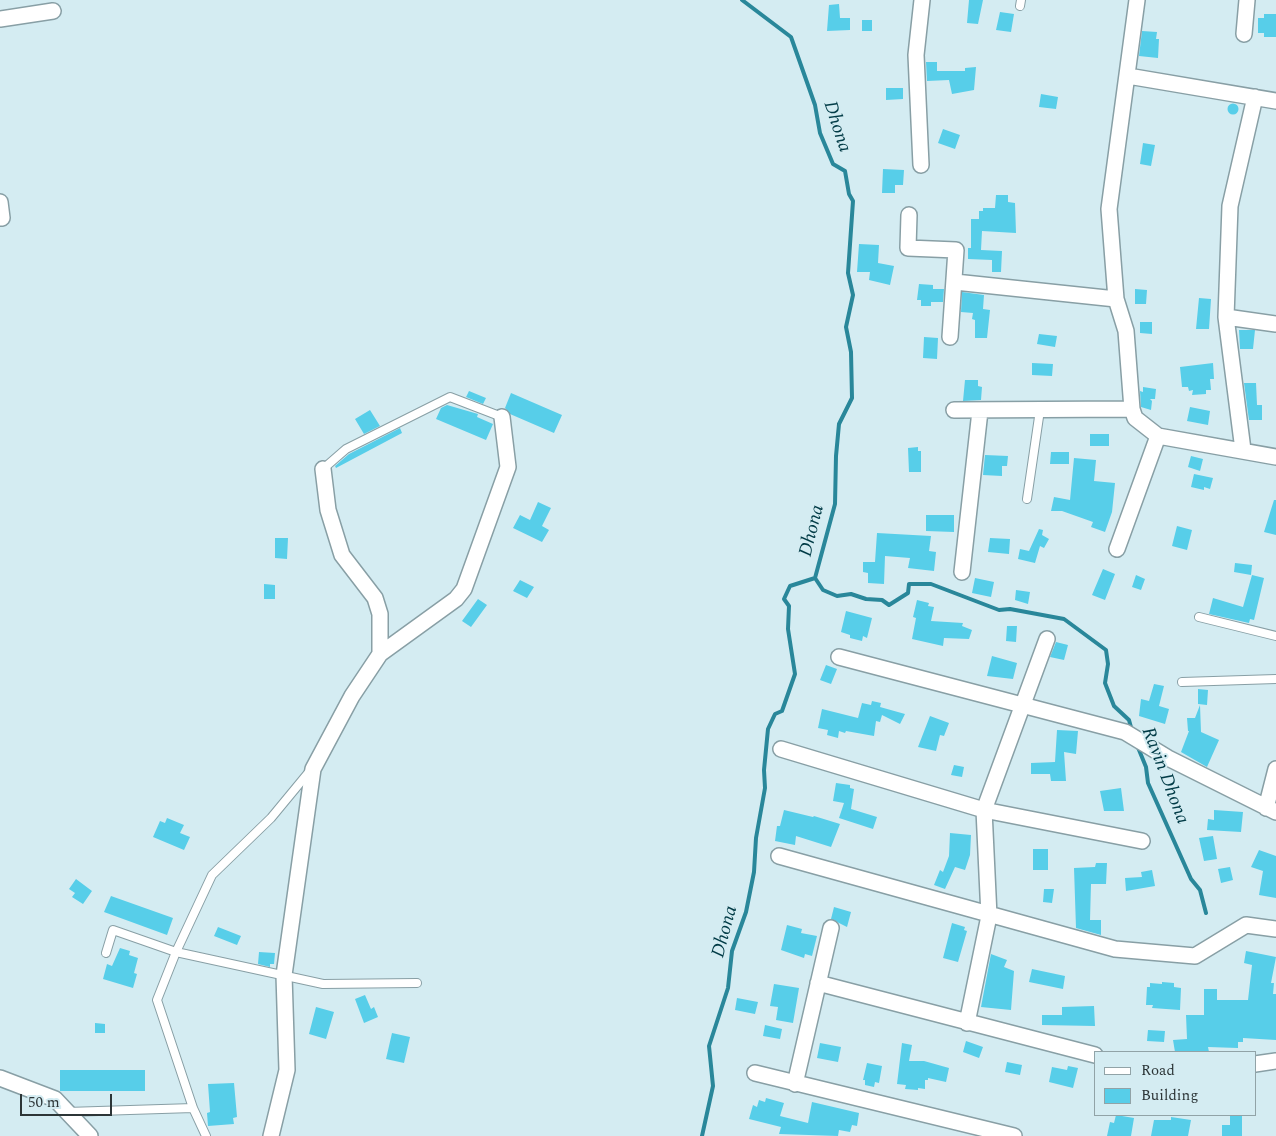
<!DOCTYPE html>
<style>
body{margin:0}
#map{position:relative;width:1276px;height:1136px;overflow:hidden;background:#d4ecf2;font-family:Spectral,serif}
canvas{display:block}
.legend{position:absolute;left:1094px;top:1051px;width:162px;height:65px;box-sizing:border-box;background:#d4ecf2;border:1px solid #91a3a7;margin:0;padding:6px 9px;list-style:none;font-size:15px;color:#2c3537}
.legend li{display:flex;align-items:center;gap:10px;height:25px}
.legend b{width:25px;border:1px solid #91a3a7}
.scale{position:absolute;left:20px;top:1094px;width:92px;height:22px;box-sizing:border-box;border:2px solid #2c3537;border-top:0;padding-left:6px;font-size:15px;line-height:18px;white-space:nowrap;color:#2c3537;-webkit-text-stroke:4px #d4ecf2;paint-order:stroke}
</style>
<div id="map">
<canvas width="1276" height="1136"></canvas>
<ul class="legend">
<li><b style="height:6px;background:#fff"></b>Road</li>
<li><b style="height:14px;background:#57cee9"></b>Building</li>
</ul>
<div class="scale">50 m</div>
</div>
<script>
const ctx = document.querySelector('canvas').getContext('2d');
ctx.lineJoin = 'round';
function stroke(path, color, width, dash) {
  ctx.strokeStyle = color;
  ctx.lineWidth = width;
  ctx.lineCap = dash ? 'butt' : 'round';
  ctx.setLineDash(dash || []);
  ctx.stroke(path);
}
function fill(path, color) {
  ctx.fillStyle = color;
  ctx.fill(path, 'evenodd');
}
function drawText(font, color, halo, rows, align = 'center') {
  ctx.font = font + ' Spectral,serif';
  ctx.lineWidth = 4;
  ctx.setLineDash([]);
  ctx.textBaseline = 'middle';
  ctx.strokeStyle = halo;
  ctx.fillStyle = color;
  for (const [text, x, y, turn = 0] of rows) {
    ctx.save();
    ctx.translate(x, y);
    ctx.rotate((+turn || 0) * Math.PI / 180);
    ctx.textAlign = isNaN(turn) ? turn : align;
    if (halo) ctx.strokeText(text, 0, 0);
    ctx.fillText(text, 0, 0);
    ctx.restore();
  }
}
stroke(new Path2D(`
 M815,578L823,590L837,596L851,594L866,599L882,600L889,605L908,593L909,584H931L999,610L1010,609L1064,619L1106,650L1108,664L1105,683L1114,706L1129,720L1132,731
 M1137,745L1146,767L1148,783L1191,879L1200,890L1206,913
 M702,1136L713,1086L709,1046L728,988L732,951L746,912L754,872L756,838L765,788L764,770L768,729L775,714L782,711L795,674L788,629L789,606L784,599L790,586L815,578L835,504L836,456L839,424L852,398L851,352L846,327L853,295L848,273L853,201L849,194L845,171L833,164L820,133L815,105L791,37L742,0`), '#29879a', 4);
fill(new Path2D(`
 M969,0H983L978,24L967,23Z
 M839,4L840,18H850V30L827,31L829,5Z
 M1000,12L1014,14L1011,32L996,30Z
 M1264,14H1276V37H1264V33H1258V18H1264Z
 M862,20H872V31H862Z
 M1142,31L1157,32L1156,39H1159L1158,58L1139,56Z
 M926,62H937V71H965V68L976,67L974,90L952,94L949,80L927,81Z
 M886,88H903V99L886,100Z
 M1041,94L1058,97L1056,109L1039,107Z
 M1227.5 109a5.5 5.5 0 1 1 11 0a5.5 5.5 0 1 1-11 0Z
 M943,129L960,135L955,149L938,143Z
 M1143,143L1155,145L1151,166L1140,164Z
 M883,169L904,170L903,185H895V193H882Z
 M996,195H1008V202L1015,203L1016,233L982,231L981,250L1002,251L1001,272H992V260L968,259V248H971V219H979V211H983V208H995Z
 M859,244L879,245L878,263L894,266L890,285L869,280L870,272H857Z
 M919,284L933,285V289H944L943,302H931V306H921V300H917Z
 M1135,289L1147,290L1146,304H1135Z
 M962,292L984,295L983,309L990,310L987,338H975V320L972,319L973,313L961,312Z
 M1199,298L1211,299L1209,329H1196Z
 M1140,322H1152V334L1140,333Z
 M1239,330H1255L1253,349H1240Z
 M1039,334L1057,336L1055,347L1037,344Z
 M924,337L938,338L937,359L923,358Z
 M1032,363L1053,364L1052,376L1032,375Z
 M1213,363L1214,379H1210L1211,390H1206V394L1192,395L1193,390L1189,391L1188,387H1182L1180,367Z
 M965,380H978V386L982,387L981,400L963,401Z
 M1244,383H1256L1257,405H1262V420H1249Z
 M1143,387L1156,389L1155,399H1150L1152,401L1151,410L1141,407L1140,391L1143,392Z
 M469,391L486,398L483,404L466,397Z
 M511,393L562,415L554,433L510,414L505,408Z
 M447,405L478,414L477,417L493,424L486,440L436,419L441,408Z
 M1190,407L1210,411L1208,425L1187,421Z
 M370,410L380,426L364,434L355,419Z
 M400,428L402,433L336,468L335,466L349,454Z
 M1090,434H1109V446H1090Z
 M918,447V451H921V472H909L908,448Z
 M1051,452H1069V464H1050Z
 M985,455L1008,456L1007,466H1002V476L983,475Z
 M1191,456L1203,459L1200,471L1188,467Z
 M1074,458L1096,460L1094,481L1115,483L1112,512L1105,532L1091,527L1093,522L1062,511H1051L1054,497L1070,500Z
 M1194,474L1213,478L1210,489L1204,487V490L1191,487Z
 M1274,500H1276V535L1264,532Z
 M538,502L551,508L542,526L549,530L542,542L513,528L520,515L530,520Z
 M926,515H954V532L926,531Z
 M1177,526L1192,530L1187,550L1172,546Z
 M1039,529L1043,530L1042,535L1049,539L1044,548L1040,546L1035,563L1018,559L1020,549L1029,551Z
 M877,533L931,536L929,551L936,552L934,571L908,568L910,558L885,556L884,584L868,583V573L863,572V562H875Z
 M275,538H288L287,559L275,558Z
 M990,538L1010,539L1009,554L988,552Z
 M1235,563L1252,565L1251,575L1234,572Z
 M1103,569L1115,574L1105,600L1092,595Z
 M1136,575L1145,579L1141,590L1132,587Z
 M1252,575L1264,578L1254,620L1250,619L1249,623L1209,614L1213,598L1243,607Z
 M975,578L994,582L991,597L972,593Z
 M520,580L534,587L527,598L513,591Z
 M264,584L275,585V599H264Z
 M1016,590L1030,592L1028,604L1015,600Z
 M478,599L487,605L471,627L462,621Z
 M917,600L929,603L928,606L934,607L931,621L963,623L962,626L972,630L969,639L944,638L943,646L912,639L916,618L913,617Z
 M846,611L872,618L867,638L863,636L862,641L850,638V635L841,632Z
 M1007,626H1017L1016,642L1006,641Z
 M1056,642L1068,645L1064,660L1050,657Z
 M992,656L1017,663L1013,679L987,676Z
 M826,665L837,669L831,684L820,680Z
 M1154,684L1164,686L1159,706L1169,709L1165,724L1139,716L1141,699L1149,701Z
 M1198,689L1208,690L1207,705L1198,704Z
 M872,701L881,703L880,707L905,714L900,724L882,715L880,722L876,721L874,736L846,731L845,733L839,731L838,738L827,735L828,730L818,728L822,709L858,718L862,703L871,705Z
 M1200,705L1201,732L1219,740L1207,767L1181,752L1189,731H1188L1187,718H1195Z
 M930,716L949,723L944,736L940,735L936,751L918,747Z
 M1057,730L1078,731L1076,754L1064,752L1066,781H1051L1050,774H1031V763L1055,762Z
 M954,765L964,767L962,777L951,775Z
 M836,783L850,785V788L854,789L851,809L877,817L873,829L839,818L844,803L833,801Z
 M1121,788L1124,811H1104L1100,791Z
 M784,810L813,817L814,816L840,824L831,847L796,836L795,845L775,841L777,826H780Z
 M1214,810L1243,812L1241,832L1207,830L1208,819L1214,820Z
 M167,818L184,825L180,833L190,837L184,850L153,837L160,821L165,823Z
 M950,833L971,835L970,855L965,870L955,867L945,889L934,885L940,870L943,872L949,856Z
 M1213,836L1217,859L1204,861L1199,838Z
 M1033,849H1048V870H1033Z
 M1259,850L1276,856V898L1259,895L1263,871L1251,867Z
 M1096,863H1107L1106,884H1091L1090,920H1101V935L1076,928L1074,868L1095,867Z
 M1230,867L1233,880L1221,883L1218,869Z
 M1152,870L1155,886L1126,891L1125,878L1142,877L1141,872Z
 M76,879L92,891L83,904L72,897L75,893L69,889Z
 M1044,889H1054L1052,903L1043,902Z
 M111,896L173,918L167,935L104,912Z
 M834,907L851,912L847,927L831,919Z
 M952,923L965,927L964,930L967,931L958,962L943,958Z
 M787,925L802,929L801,933L817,936L812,956L805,954L804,958L781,950Z
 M218,927L241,936L237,945L214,936Z
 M120,948L130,951L129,955L138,958L134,973L137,974L133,988L103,979L107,964L112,966Z
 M1246,951L1276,957L1271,983H1274L1273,994H1276V1040L1243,1038V1042H1238V1048L1208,1047L1209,1052H1175L1173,1040L1187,1039L1186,1015H1204V989H1217V1000H1248L1252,965L1244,963Z
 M259,952L275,953L274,964H270V967L258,964Z
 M991,954L1007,960L1004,967L1014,971L1011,1010L981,1007Z
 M1032,969L1065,976L1063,989L1029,982Z
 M1162,982L1174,983V987L1181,988L1180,1010L1152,1008L1153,1005H1146L1147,987H1150V983L1162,984Z
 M774,984L799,988L793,1023L776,1020L778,1007L770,1006Z
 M365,995L371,1009L374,1007L378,1017L364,1023L355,999Z
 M737,998L758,1002L755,1014L735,1010Z
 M1094,1006L1095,1026L1042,1025V1015H1062V1007Z
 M316,1007L334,1012L326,1039L309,1034Z
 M95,1023L105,1024V1033H95Z
 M765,1025L782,1029L780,1039L763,1036Z
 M1148,1030L1165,1031L1164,1042L1147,1041Z
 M392,1033L410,1037L404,1063L386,1059Z
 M966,1041L983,1047L979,1058L963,1052Z
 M820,1043L841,1047L838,1062L817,1058Z
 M902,1043L912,1045L909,1061H924L949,1068L946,1082L928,1078V1080H925V1089L918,1088V1090L905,1089L906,1085L897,1084Z
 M1007,1062L1022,1065L1020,1075L1005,1072Z
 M867,1063L882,1066L879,1083L875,1082L874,1087L865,1085V1080H863Z
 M1068,1066L1078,1068L1073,1088L1049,1082L1052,1067L1067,1070Z
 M60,1070H145V1091H60Z
 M234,1083L237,1117L233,1118L234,1124L208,1126L207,1113L210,1112L208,1084Z
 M766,1098L784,1103L780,1116L808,1123L812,1102L859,1113L857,1126L852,1125L850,1132L839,1130L838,1136L779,1134L781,1127L749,1119L753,1105L757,1107L759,1100L765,1102Z
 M1116,1115L1134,1118L1131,1136H1107L1110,1122L1114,1123Z
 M1230,1115H1242V1136H1222V1125H1230Z
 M1171,1117L1191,1120L1188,1136H1151L1154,1120H1171Z`), '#57cee9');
const service = new Path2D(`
 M1020,6L1021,0
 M323,469L346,449L450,397L502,417
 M1027,499L1040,410
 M1199,617L1276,636
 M1182,682L1276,679
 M106,953L113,930L176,952L323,984L417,983
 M67,1112L193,1108
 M206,1136L193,1108L157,1000L176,952L212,875L271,818L309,772`);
const minor = new Path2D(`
 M1137,0L1109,209L1116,299L1126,331L1132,409L1135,418L1158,436L1276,457
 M0,19L53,11
 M1244,34L1247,0
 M1128,76L1276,101
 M921,165L916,55L922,0
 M0,202L2,218H0
 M909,215L908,248L956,250L950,337
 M955,282L1116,299
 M1226,317L1276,324
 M954,410L1132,409
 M1243,450L1226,317L1230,206L1255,97
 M323,469L328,510L342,555L375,598L380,614V654
 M1117,549L1158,436
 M962,572L980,411
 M839,657L1125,732L1168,758L1276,812
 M781,749L984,810L1142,841
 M1266,808L1276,769
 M779,856L1115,949L1195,956L1246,925L1276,929
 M818,983L1095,1055
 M967,1023L989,916L984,810L1047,639
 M1255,1064L1276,1061
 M755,1073L1014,1136
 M0,1078L55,1099L90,1136
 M795,1084L831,928
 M271,1136L287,1070L284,975L313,769L352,696L380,654L456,599L464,589L508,467L502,417`);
stroke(service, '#889fa5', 10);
stroke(minor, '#889fa5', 18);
stroke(service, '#fff', 8);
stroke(minor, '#fff', 15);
drawText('italic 19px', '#013b46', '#d4ecf2', [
 ["Dhona",836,127,72],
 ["Dhona",813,531,-76],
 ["Ravin Dhona",1164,776,69],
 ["Dhona",726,932,-75]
]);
</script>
